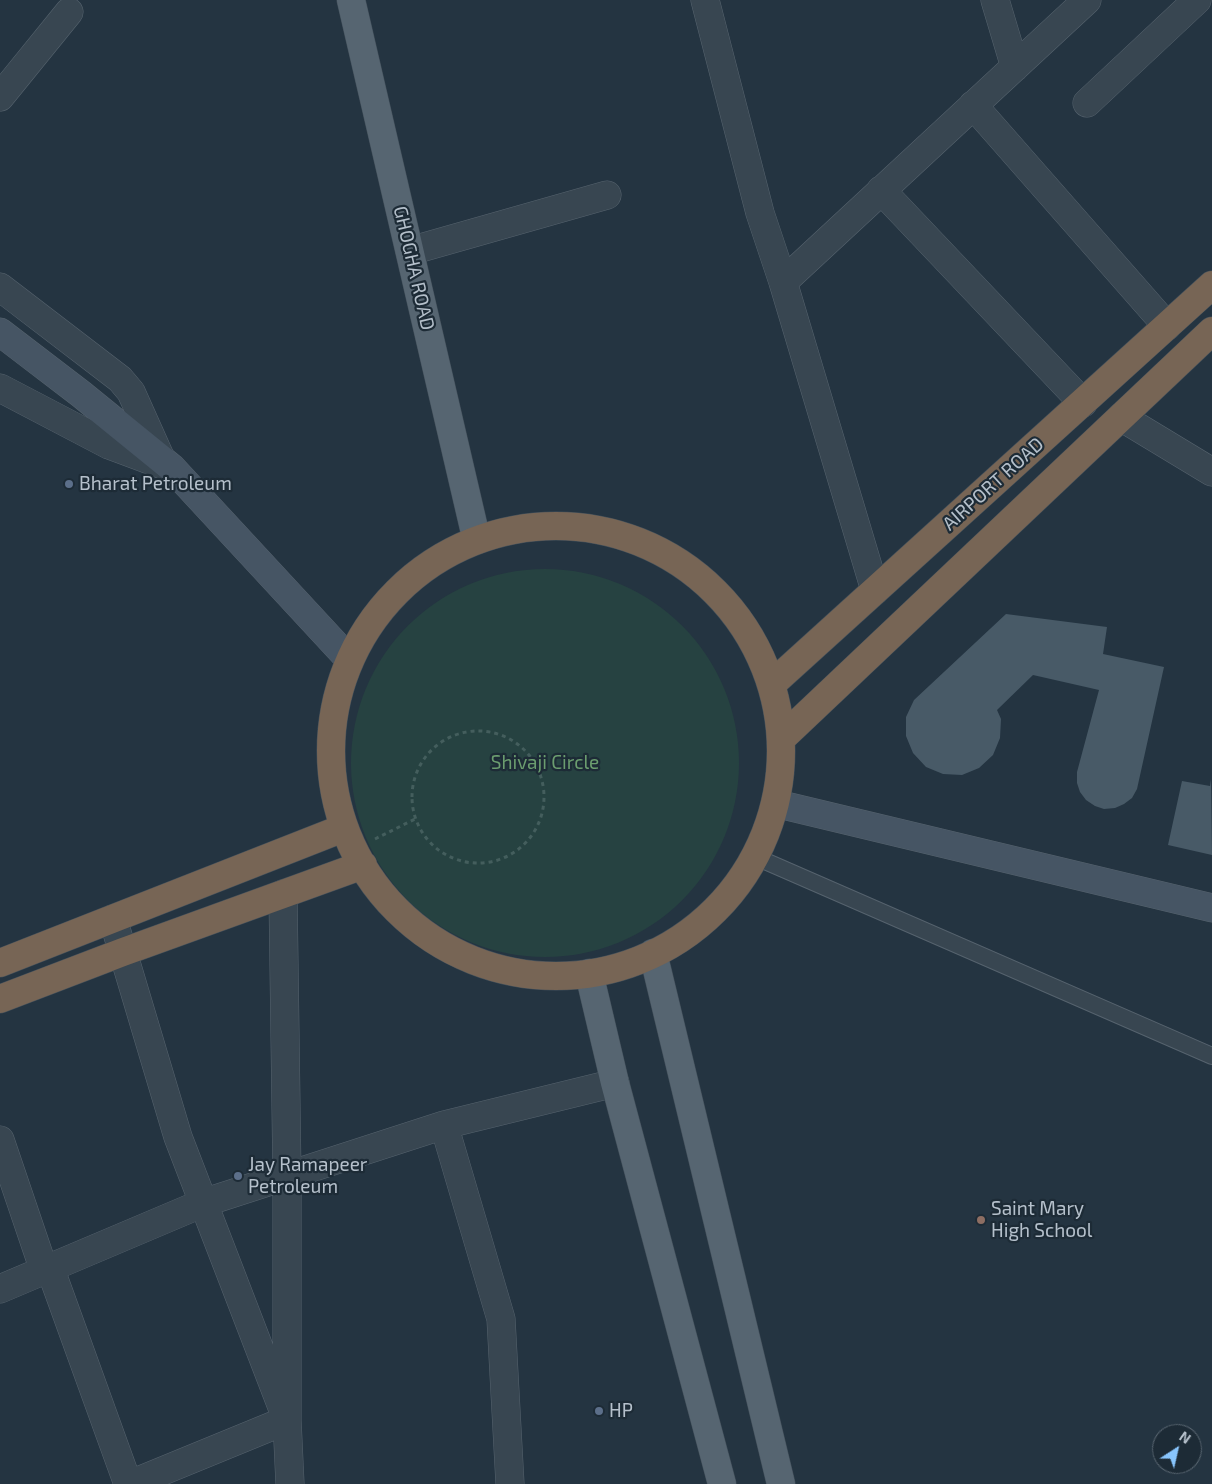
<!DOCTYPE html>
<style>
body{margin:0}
#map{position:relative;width:1212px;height:1484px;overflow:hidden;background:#243441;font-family:"Exo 2",sans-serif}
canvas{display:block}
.north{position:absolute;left:1152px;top:1424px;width:50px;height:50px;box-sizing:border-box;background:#1d2b36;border:1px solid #5a6772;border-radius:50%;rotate:35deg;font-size:14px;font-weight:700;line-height:20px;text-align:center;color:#b5c0cb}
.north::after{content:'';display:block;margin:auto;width:18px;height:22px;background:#88c5fd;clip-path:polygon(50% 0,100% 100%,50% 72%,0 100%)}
</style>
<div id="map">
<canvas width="1212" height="1484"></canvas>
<div class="north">N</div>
</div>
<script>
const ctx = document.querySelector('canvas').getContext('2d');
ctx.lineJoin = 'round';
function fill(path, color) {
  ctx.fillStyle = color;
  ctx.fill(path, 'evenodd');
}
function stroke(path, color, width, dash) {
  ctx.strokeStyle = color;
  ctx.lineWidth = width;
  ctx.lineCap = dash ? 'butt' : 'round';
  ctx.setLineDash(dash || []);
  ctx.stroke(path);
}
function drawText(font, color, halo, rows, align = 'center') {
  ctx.font = font + ' "Exo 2",sans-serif';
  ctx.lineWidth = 4.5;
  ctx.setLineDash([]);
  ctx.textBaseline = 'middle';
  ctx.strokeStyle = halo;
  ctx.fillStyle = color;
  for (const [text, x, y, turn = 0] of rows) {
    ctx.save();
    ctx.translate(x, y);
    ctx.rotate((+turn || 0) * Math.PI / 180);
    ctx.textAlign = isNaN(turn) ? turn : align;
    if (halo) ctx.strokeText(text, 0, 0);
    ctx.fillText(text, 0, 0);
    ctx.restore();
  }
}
fill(new Path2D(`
 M351 763a194 194 0 1 1 388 0a194 194 0 1 1-388 0Z`), '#264241');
fill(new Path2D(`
 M1006,614L1107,627L1103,654L1164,667L1137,789L1132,798L1124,804L1115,808L1104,809L1095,806L1086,800L1080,792L1077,783V772L1099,690L1033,675L997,710L1001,719L1000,738L993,755L979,768L962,775L943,774L926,767L913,753L906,736V717L914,700Z
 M1211,779L1212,855L1168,845L1182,781L1210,786Z`), '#485a67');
const lane = new Path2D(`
 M758,858L1212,1056`);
const street = new Path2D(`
 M705,0L760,213L783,282L875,590
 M995,0L1015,67
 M0,97L69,12
 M1087,103L1197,0
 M973,105L1167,326
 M881,190L1083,403
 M410,251L607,195
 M783,282L1087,0
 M0,287L120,379L131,392L161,459
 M0,388L109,445L168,467
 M1121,417L1212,472
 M113,919L178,1137L287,1420L290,1484
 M444,1125L615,1083
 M0,1140L44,1270
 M50,1268L128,1484
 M0,1289L203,1203L444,1125L501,1319L510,1484
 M131,1484L287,1420V1176L283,894`);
const secondary = new Path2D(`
 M0,332L81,394L172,468L347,657
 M778,804L1212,908`);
const primary = new Path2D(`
 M351,0L476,537
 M653,953L781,1484
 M589,973L615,1083L722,1484`);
const highway = new Path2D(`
 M331 751a225 225 0 1 1 450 0a225 225 0 1 1-450 0Z
 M773,683L1212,285
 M783,737L1212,331
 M0,963L341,829
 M0,999L123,952L363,865`);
stroke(lane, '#56636e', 18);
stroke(street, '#56636e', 29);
stroke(secondary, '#56636e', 29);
stroke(primary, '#424f5a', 29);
stroke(highway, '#43505b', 29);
stroke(new Path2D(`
 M412 797a66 66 0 1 1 132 0a66 66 0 1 1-132 0Z
 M375,839L415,819`), '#445e5d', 3, [4, 4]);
stroke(lane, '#384651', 16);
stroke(street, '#384651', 28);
stroke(secondary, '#465564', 28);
stroke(primary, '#566571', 28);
stroke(highway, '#776555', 28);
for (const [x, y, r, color] of [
 [69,484,5,"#5c6f8a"],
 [238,1176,5,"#5c6f8a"],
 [981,1220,5,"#8d6e63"],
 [599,1411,5,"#5c6f8a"]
]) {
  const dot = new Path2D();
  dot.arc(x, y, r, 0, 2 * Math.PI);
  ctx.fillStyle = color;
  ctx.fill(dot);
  stroke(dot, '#1d2b36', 2);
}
drawText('19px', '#b5c0cb', '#1d2b36', [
 ["GHOGHA ROAD",414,268,77],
 ["AIRPORT ROAD",993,484,-42]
]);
drawText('19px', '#b5c0cb', '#1d2b36', [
 ["Bharat Petroleum",79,484],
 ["Jay Ramapeer",248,1165],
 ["Petroleum",248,1187],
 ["Saint Mary",991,1209],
 ["High School",991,1231],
 ["HP",609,1411]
], 'left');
drawText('19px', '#6b9d6f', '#1d2b36', [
 ["Shivaji Circle",545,763]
]);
</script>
